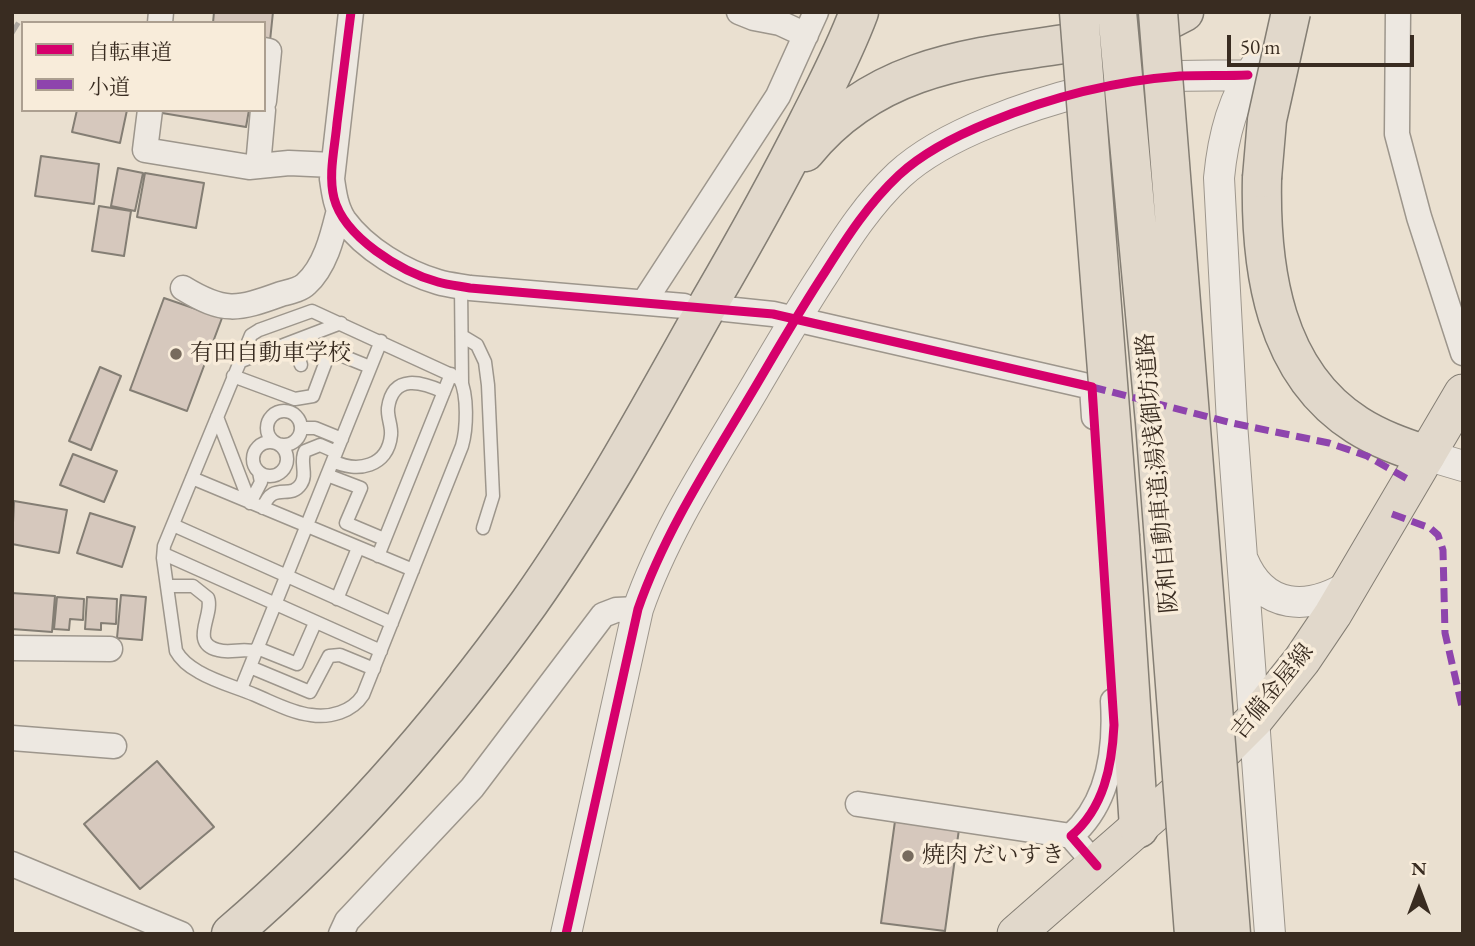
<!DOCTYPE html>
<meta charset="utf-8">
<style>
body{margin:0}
#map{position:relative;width:1475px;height:946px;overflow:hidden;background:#eae0d0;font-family:"EB Garamond","Noto Serif JP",serif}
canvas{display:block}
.frame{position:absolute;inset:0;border:14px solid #392c21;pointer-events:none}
.legend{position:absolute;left:21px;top:21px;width:245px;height:91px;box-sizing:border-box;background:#f8ecda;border:2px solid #ac9f90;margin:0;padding:9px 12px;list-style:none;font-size:21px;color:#392c21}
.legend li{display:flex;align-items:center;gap:14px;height:35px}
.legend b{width:35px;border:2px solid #ac9f90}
.north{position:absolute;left:1384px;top:855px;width:70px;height:70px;-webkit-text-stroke:5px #f8ecda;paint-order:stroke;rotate:0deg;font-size:19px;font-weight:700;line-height:28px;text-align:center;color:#392c21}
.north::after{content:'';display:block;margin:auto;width:24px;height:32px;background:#392c21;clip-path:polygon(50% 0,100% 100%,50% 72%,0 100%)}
.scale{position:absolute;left:1227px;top:35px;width:187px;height:32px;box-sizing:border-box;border:4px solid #392c21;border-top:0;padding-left:9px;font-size:21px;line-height:24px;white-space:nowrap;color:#392c21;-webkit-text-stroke:5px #f8ecda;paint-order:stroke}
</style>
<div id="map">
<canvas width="1475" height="946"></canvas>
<div class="frame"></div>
<ul class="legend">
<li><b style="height:9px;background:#d6006c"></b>自転車道</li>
<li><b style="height:9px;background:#8e44ad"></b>小道</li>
</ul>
<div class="north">N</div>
<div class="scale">50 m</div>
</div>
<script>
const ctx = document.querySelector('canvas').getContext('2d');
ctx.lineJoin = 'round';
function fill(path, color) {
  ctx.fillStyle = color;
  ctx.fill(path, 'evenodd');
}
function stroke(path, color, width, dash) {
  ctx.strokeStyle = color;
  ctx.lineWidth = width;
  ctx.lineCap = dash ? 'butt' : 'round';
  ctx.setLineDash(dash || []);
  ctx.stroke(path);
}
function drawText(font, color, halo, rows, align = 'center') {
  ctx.font = font + ' "EB Garamond","Noto Serif JP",serif';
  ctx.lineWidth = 7;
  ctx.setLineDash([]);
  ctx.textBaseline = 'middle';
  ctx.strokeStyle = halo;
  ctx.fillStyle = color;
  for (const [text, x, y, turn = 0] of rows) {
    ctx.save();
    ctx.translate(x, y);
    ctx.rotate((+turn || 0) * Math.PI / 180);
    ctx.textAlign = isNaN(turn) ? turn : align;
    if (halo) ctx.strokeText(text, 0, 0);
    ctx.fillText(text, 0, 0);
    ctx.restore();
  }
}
const building = new Path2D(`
 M214,12H273L270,41L264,40V23H213Z
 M77,110H127L120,143L72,132Z
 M156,110H249L246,127L156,112Z
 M41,156L99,164L94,204L35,196Z
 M118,168L143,173L135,211L111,206Z
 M145,173L204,183L196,228L137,217Z
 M99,206L131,211L124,256L92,251Z
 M164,298L222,318L187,411L130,390Z
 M100,367L121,376L91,450L69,441Z
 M73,454L117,471L104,502L60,485Z
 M14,501L67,510L59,553L12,544Z
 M90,513L135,527L122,567L77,553Z
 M12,593L55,596L52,632L12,629Z
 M121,595L146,597L142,640L117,638Z
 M57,597L84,599L83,620L70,619L69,630L54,629Z
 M87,597L117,599L116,624L101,623V630L85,629Z
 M157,761L214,827L140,889L84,824Z
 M895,821L959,829L945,931L881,923Z`);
fill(building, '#d6c8bd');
stroke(building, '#847e74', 2);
const service = new Path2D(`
 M461,286L462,383
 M312,311L460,379C468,395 467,429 462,446L363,695C352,712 330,718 311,715C292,713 272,702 255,695C236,687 216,682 199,672C190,667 181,660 176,651L163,558L164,546L251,335L259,330Z
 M462,336L477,345L485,362L488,385L493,496L483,528
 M293,342L301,365
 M239,362L341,323
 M233,376L295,399L313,396L328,356L333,352L370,367
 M267 428a17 17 0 1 1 34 0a17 17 0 1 1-34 0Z
 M217,417L250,503
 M301,428H315L342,439
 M253 459a17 17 0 1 1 34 0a17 17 0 1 1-34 0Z
 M333,461C357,473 388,467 391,435C392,426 387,417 388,408C393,373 422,382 444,392
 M327,475L361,488L346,523L384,539
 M192,478L413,570
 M250,503L261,482L259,472
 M263,508C273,480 290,501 301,484C308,474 299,462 305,451L320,445L336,452
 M173,525L392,623
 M164,554L381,651
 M378,556L451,374
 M167,586H193L208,598C214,615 189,643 218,650C231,654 243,647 256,652
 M337,599L358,548
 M257,648L297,664L315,623
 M250,667L310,692L329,656L340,655L374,669
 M241,689L381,341`);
const minor = new Path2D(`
 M351,12L332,179C334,193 336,208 344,220C365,249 404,272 438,282C448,285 459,286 470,288L684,306
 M739,12L754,18L780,23L806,35
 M1398,12L1397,134L1419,217L1463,353
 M160,23L161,12
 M264,50L269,51L264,101
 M150,110L145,150L249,167L289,163L333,165
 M258,166L263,110
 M183,288C224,313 237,310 281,294C288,292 300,290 306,284C326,266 333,234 339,210
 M644,302L778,96L816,12
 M725,309L773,314L1092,387L1094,417
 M12,648L110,649
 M12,738L114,746
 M858,804L1071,836
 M12,864L181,934
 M1097,866L1071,836C1109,803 1116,749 1113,701
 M341,934L347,921L472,788L603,615L616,610L638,609`);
const tertiary = new Path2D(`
 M1258,62C1233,97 1223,136 1219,178L1232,423L1270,934
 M1426,455L1463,466
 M1243,560C1264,610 1308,611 1350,585
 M566,934L638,609C665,531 712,460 754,389C777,350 800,310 825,272C847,237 869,203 899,175C925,151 958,135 990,122C1051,97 1114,81 1180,76C1202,75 1226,76 1248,75`);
const primary = new Path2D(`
 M1016,934L1206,768L1254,720L1302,660L1333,614L1463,393`);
const motorway = new Path2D(`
 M805,152C875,66 969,58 1071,43C1110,37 1149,32 1184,12
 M1262,178C1260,269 1274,372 1357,425C1379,439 1402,447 1426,455
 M1120,537L1139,828
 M231,934C343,838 443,723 529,603C596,508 652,405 709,303C744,243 778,182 809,120C827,84 845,50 859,12`);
stroke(service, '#9d968c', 15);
stroke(minor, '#9d968c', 27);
stroke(tertiary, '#9d968c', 32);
stroke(primary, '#847e74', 39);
stroke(motorway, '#847e74', 41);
stroke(service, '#ede8e1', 12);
stroke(minor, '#ede8e1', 24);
stroke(tertiary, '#ede8e1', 30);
stroke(primary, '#e1d8cb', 37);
stroke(motorway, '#e1d8cb', 38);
stroke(new Path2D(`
 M12,33L25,12`), '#aea8a1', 5, [12, 12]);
const motorwayBridge = new Path2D(`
 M1079,12L1120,537
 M1117,12L1155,422L1194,934
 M1158,12L1231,934
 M1262,178L1267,120L1291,12`);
stroke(motorwayBridge, '#847e74', 41, []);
stroke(motorwayBridge, '#e1d8cb', 38);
stroke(new Path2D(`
 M1092,387L1232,423L1329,443L1367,456L1411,481
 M1392,514L1430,528L1438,535L1443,550L1445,633L1463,711`), '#8e44ad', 7, [14, 7]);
stroke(new Path2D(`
 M351,12C346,49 342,86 337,123C335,147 328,174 334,198C344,237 401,272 438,282C448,285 459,286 470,288L773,314L1092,387L1114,725C1112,766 1104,808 1071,836L1097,866
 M566,934L638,609C665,531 712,460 754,389C777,350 800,310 825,272C847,237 869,203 899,175C925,151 958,135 990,122C1051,97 1114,81 1180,76C1202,75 1226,76 1248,75`), '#d6006c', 9);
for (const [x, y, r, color] of [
 [176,354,7,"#776b5e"],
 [908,856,7,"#776b5e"]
]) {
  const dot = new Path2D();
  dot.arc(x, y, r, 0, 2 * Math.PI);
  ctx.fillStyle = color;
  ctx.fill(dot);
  stroke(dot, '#f8ecda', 2.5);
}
drawText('23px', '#392c21', '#f8ecda', [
 ["有田自動車学校",190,354],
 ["焼肉 だいすき",922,856]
], 'left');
drawText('23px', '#392c21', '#f8ecda', [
 ["阪和自動車道;湯浅御坊道路",1158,473,-95],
 ["吉備金屋線",1273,692,-51]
]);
</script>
